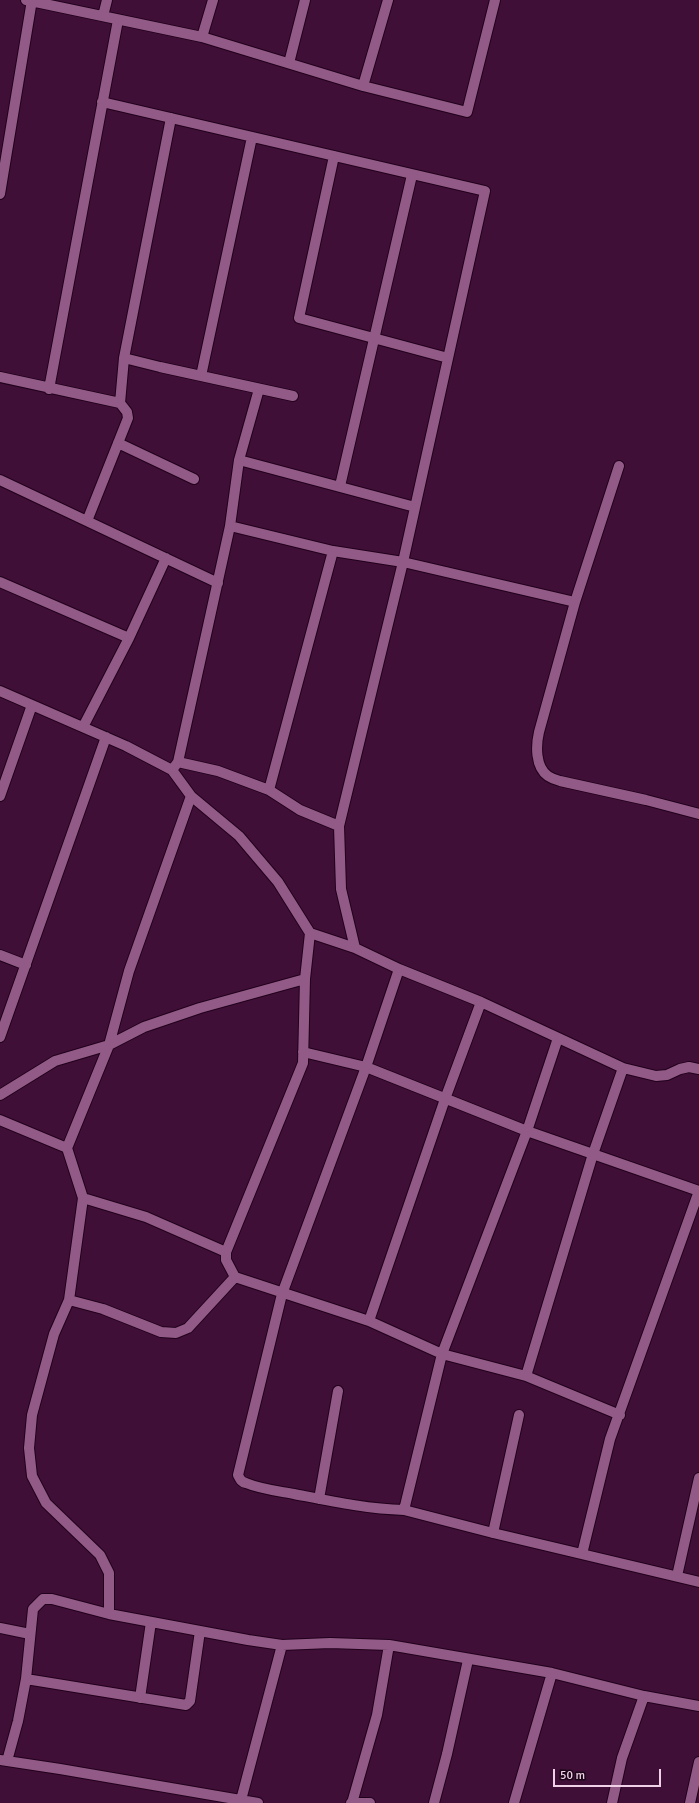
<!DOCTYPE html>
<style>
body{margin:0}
#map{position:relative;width:699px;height:1803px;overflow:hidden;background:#400f38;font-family:Signika,sans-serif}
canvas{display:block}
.scale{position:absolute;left:553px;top:1769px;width:108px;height:18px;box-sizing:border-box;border:2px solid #f1d1e8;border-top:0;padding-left:5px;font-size:12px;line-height:14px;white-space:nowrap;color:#f1d1e8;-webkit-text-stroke:3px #1b0717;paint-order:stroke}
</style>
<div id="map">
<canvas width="699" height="1803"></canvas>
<div class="scale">50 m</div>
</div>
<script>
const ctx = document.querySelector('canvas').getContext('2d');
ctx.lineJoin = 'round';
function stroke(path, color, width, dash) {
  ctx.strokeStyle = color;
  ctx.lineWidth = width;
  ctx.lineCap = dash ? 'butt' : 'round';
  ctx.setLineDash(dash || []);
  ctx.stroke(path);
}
const minor = new Path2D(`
 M26,0L202,37L363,86L467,112L495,0
 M103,16L107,0
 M202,37L213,0
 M289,63L305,0
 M363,86L388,0
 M102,102L485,191L403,562L339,826L341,889L355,948
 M334,156L299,318L448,358
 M0,194L32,0
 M124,358L160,367L293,396
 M201,376L252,137
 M0,377L120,403L127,412L128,418L87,521
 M49,389L118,20
 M120,403L124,358L171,118
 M118,443L194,479
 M239,460L415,507
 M619,466L575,602L539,732C536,745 535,767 548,776C551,778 556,780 560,781L646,800L699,814
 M0,480L218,583
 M340,486L412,175
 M230,526L333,551L403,562L575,602
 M0,582L129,638
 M0,691L126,746L172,770L191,796L239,836L278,882L310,933L355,948L399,969L481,1002L623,1068L656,1076L667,1075L680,1069L689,1067L699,1069
 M83,727L129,638L166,558
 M178,762L218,771L269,790L300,810L339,826
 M172,770L178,762L230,526L239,460L259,389
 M269,790L333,551
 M0,796L32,705
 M0,955L26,965
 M399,969L366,1067L282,1294L238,1475C240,1479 241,1482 246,1483C260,1489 278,1491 294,1494C330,1501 367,1509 404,1510
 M305,979L303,1063L226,1252V1260L235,1277L369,1321L442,1354L526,1376L620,1415
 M0,1037L106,737
 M558,1038L527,1131L442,1354L404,1510L493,1533L699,1582
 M303,1052L366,1067L527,1131L699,1191
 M0,1095L55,1061L109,1045L144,1027L200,1008L305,979L310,933
 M0,1120L67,1148
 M83,1198L146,1217L226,1252
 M69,1300L103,1309L161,1332L176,1333L188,1328L235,1277
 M369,1321L445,1099L481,1002
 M526,1376L593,1154L623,1068
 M319,1499L338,1391
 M493,1533L519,1415
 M582,1554L610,1439L699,1191
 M677,1576L699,1478
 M109,1614V1573L100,1555L46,1503L32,1476L29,1448L32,1415L54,1334L69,1300L83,1198L67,1148L109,1045L129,971L191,796
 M0,1628L30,1634
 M26,1679L186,1705L190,1701L200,1631
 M140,1698L151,1622
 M0,1760L60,1769L258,1803
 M7,1761L18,1721L26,1679L33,1609L43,1599H52L109,1614L248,1640L282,1645L330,1643L389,1645L552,1673L644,1696L699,1706
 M241,1800L282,1645
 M351,1803H370
 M352,1803L377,1715L389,1645
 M434,1803L447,1754L468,1660
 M514,1803L552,1673
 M612,1803L622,1758L644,1696
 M690,1803L699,1762`);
stroke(minor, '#21001c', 12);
stroke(minor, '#925a86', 10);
</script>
